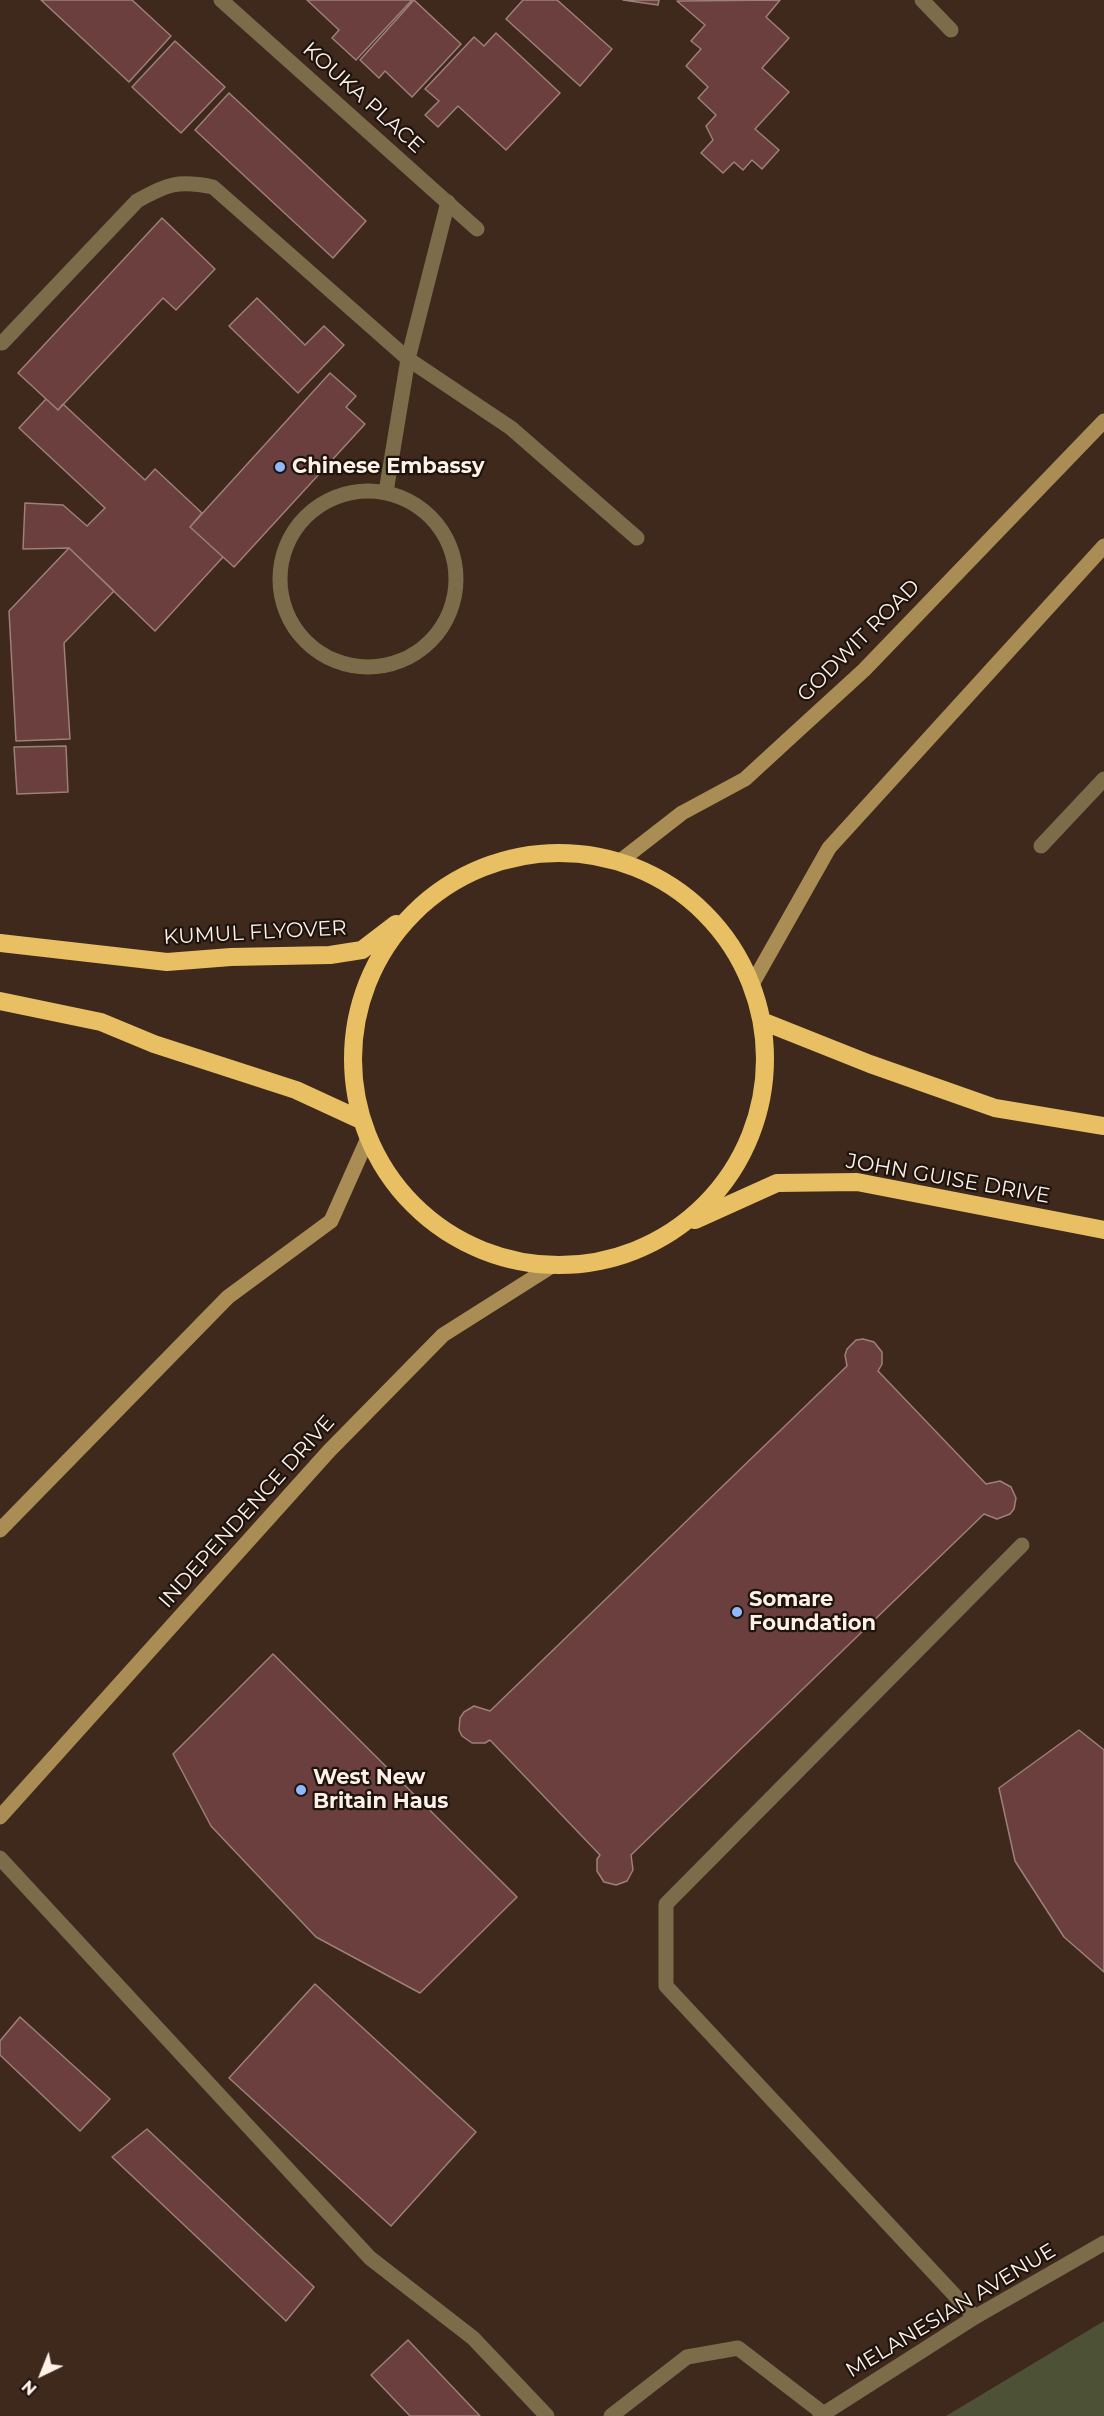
<!DOCTYPE html>
<style>
body{margin:0}
#map{position:relative;width:1104px;height:2416px;overflow:hidden;background:#3e291c;font-family:Montserrat,sans-serif}
canvas{display:block}
.north{position:absolute;left:12px;top:2344px;width:60px;height:60px;-webkit-text-stroke:4px #1e140e;paint-order:stroke;rotate:223deg;font-size:16px;font-weight:700;line-height:24px;text-align:center;color:#fff0e8}
.north::after{content:'';display:block;margin:auto;width:21px;height:27px;background:#fff0e8;clip-path:polygon(50% 0,100% 100%,50% 72%,0 100%)}
</style>
<div id="map">
<canvas width="1104" height="2416"></canvas>
<div class="north">N</div>
</div>
<script>
const ctx = document.querySelector('canvas').getContext('2d');
ctx.lineJoin = 'round';
function fill(path, color) {
  ctx.fillStyle = color;
  ctx.fill(path, 'evenodd');
}
function stroke(path, color, width, dash) {
  ctx.strokeStyle = color;
  ctx.lineWidth = width;
  ctx.lineCap = dash ? 'butt' : 'round';
  ctx.setLineDash(dash || []);
  ctx.stroke(path);
}
function drawText(font, color, halo, rows, align = 'center') {
  ctx.font = font + ' Montserrat,sans-serif';
  ctx.lineWidth = 4.5;
  ctx.setLineDash([]);
  ctx.textBaseline = 'middle';
  ctx.strokeStyle = halo;
  ctx.fillStyle = color;
  for (const [text, x, y, turn = 0] of rows) {
    ctx.save();
    ctx.translate(x, y);
    ctx.rotate((+turn || 0) * Math.PI / 180);
    ctx.textAlign = isNaN(turn) ? turn : align;
    if (halo) ctx.strokeText(text, 0, 0);
    ctx.fillText(text, 0, 0);
    ctx.restore();
  }
}
fill(new Path2D(`
 M1104,2321V2416H946Z`), '#4d5135');
const building = new Path2D(`
 M41,0H132L171,36L129,82Z
 M307,0H412L356,60L332,38L339,30Z
 M414,0L461,44L412,97L385,71L379,78L360,60Z
 M523,0H557L612,49L580,86L506,19Z
 M623,0H659L658,5Z
 M780,0L766,17L789,38L762,68L789,92L755,129L779,150L762,169L752,160L743,170L734,162L723,173L701,153L713,140L706,126L716,115L698,98L708,87L686,66L701,49L691,41L705,25L677,1Z
 M496,33L560,93L506,150L458,106L438,127L425,115L439,101L425,89L474,37L484,46Z
 M175,41L225,87L181,133L132,87Z
 M229,93L366,221L333,258L195,130Z
 M162,218L215,269L176,310L163,298L58,410L18,373Z
 M257,298L305,345L324,326L344,345L298,393L229,326Z
 M330,373L356,396L346,407L365,424L234,567L190,527Z
 M46,399L58,410L63,404L145,480L155,469L202,513L190,527L223,557L155,631L69,548L23,549L25,503L63,505L87,526L105,508L19,428Z
 M69,548L114,591L64,643L70,739L16,741L9,611Z
 M66,746L68,792L17,794L14,747Z
 M863,1339L874,1342L882,1352V1364L878,1371L986,1484L1000,1481L1011,1487L1016,1498L1014,1509L1010,1514L997,1519L984,1514L631,1855L633,1870L627,1881L616,1885L604,1882L597,1871V1859L600,1855L490,1740L485,1743H472L462,1736L459,1730L460,1718L464,1712L474,1706L490,1711L847,1366L845,1355L847,1349L856,1340Z
 M273,1654L517,1897L420,1993L316,1937L211,1826L173,1754Z
 M1079,1730L1104,1750V1972L1064,1937L1015,1861L999,1788Z
 M315,1984L476,2132L391,2226L229,2078Z
 M20,2017L110,2099L80,2131L0,2055V2041Z
 M147,2129L314,2287L286,2321L112,2157Z
 M408,2340L480,2416H410L371,2375Z`);
fill(building, '#6a3f3d');
stroke(building, '#9d7f7c', 1.5);
stroke(new Path2D(`
 M448,202L408,359L511,428L637,538
 M2,343L137,201C167,184 178,180 213,187L408,359L386,492
 M280 579a88 88 0 1 1 176 0a88 88 0 1 1-176 0Z
 M1041,846L1104,779
 M0,1858L370,2258L473,2338L547,2416
 M975,2317L666,1986V1904L1022,1545
 M611,2416L687,2357L738,2348L824,2414`), '#7d6c49', 15);
stroke(new Path2D(`
 M221,0L477,229
 M922,0L951,30
 M820,2416L975,2317L1104,2243`), '#7d6c49', 15);
stroke(new Path2D(`
 M619,862L682,813L745,779L794,734L864,670L1104,421
 M751,986L829,848L1104,546
 M0,1530L228,1297L331,1221L368,1138
 M0,1817L329,1451L443,1335L552,1266`), '#a98d55', 15);
stroke(new Path2D(`
 M353 1059a206 206 0 1 1 412 0a206 206 0 1 1-412 0Z
 M0,943L167,962L231,957L330,955L362,950L396,924
 M0,1001L101,1022L154,1044L296,1090L361,1120
 M762,1021L870,1064L995,1108L1104,1126
 M695,1220L777,1183L857,1182L1104,1230`), '#e9bf63', 18);
for (const [x, y, r, color] of [
 [280,467,6,"#90b8fd"],
 [737,1612,6,"#90b8fd"],
 [301,1790,6,"#90b8fd"]
]) {
  const dot = new Path2D();
  dot.arc(x, y, r, 0, 2 * Math.PI);
  ctx.fillStyle = color;
  ctx.fill(dot);
  stroke(dot, '#1e140e', 2);
}
drawText('21px', '#fff0e8', '#1e140e', [
 ["KOUKA PLACE",363,98,42],
 ["GODWIT ROAD",859,641,-45],
 ["KUMUL FLYOVER",255,933,-3],
 ["JOHN GUISE DRIVE",948,1179,10],
 ["INDEPENDENCE DRIVE",247,1512,-48],
 ["MELANESIAN AVENUE",951,2311,-31]
]);
drawText('bold 21px', '#fff0e8', '#1e140e', [
 ["Chinese Embassy",292,467],
 ["Somare",749,1600],
 ["Foundation",749,1624],
 ["West New",313,1778],
 ["Britain Haus",313,1802]
], 'left');
</script>
